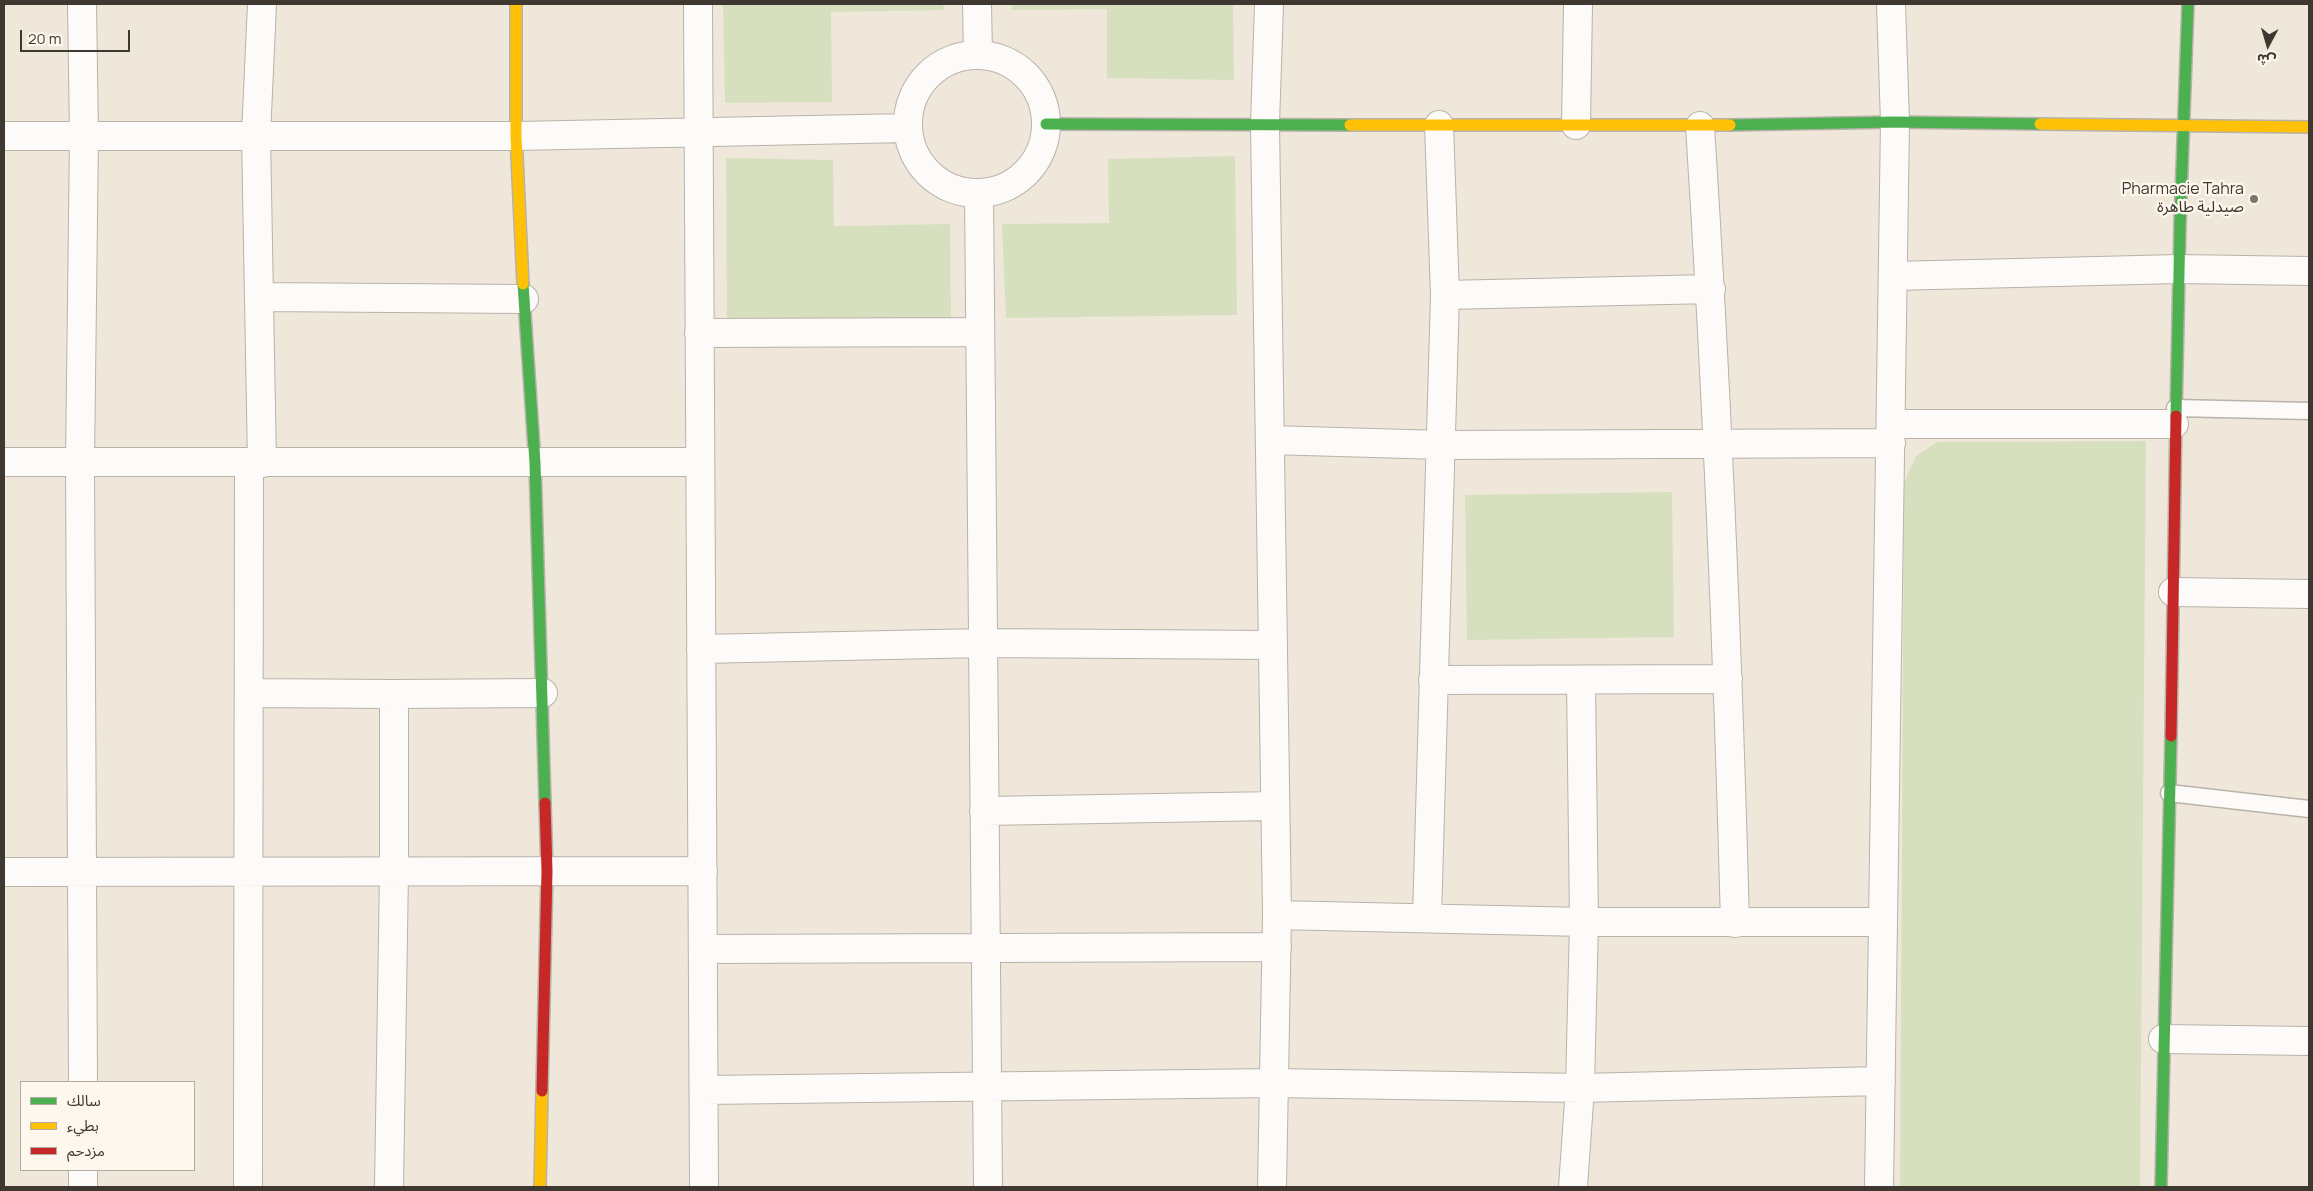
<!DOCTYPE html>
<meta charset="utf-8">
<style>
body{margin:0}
#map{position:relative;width:2313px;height:1191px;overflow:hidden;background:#f0e7db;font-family:Manrope,"Noto Sans Arabic",sans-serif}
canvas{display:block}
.frame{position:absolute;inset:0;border:5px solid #3e3830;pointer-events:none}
.legend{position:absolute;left:20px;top:1081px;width:175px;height:90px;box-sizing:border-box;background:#fdf7ee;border:1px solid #b1aba2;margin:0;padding:6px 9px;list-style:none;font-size:15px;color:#3e3830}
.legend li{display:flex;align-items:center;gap:10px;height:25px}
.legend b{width:25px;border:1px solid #b1aba2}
.north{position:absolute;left:2243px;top:20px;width:50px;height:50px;-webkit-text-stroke:4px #fdf7ee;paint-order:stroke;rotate:186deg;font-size:14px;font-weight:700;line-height:20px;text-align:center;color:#3e3830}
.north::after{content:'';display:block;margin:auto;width:18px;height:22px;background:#3e3830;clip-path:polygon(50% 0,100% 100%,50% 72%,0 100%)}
.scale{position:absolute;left:20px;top:30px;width:110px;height:22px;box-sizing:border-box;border:2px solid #3e3830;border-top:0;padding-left:6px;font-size:15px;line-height:18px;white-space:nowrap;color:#3e3830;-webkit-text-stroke:4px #fdf7ee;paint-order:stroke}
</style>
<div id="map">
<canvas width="2313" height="1191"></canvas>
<div class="frame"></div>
<ul class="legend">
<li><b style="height:6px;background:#4caf50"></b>سالك</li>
<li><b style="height:6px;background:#ffc107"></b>بطيء</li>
<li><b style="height:6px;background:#c62828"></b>مزدحم</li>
</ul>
<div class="north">ش</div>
<div class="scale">20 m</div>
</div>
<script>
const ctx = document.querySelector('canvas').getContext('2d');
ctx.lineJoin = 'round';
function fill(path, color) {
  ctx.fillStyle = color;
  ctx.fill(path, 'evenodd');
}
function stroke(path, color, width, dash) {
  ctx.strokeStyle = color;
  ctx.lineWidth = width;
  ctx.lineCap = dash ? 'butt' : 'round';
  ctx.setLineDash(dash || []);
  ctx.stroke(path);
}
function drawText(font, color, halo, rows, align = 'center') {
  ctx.font = font + ' Manrope,"Noto Sans Arabic",sans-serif';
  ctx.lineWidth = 4.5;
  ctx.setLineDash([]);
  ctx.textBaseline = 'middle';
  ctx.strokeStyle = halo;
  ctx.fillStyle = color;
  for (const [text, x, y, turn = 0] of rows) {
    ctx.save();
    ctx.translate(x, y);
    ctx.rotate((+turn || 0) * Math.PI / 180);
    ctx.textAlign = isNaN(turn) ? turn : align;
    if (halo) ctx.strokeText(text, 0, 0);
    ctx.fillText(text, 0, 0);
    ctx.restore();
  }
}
fill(new Path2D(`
 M723,4H943L944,10L831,12L832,102L725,103Z
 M1012,4H1233L1234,80L1107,78V9L1012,10Z
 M1235,156L1237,315L1006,318L1002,224L1109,223L1108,159Z
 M726,158L833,160L834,226L950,224L951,318L727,321Z
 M2146,441L2140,1187H1900L1904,483L1916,456L1937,442Z
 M1672,492L1674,637L1467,640L1465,495Z`), '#d6e0be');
const lane = new Path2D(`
 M2175,408L2309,411
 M2169,793L2309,809`);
const street = new Path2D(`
 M82,4L84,135L80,462L83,1082
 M262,4L256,135L262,463
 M698,4L704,1187
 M977,4L978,55
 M1269,4L1265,124L1277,915L1272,1187
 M908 124a69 69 0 1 1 138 0a69 69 0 1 1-138 0Z
 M1576,125L1578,4
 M1700,126C1717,391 1728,657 1735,923
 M4,136H516L908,128
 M979,193L988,1187
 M1893,276L2179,269L2309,271
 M1445,295L1711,289
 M260,297L524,299
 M699,333L980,332
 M1891,424H2174
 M1270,440L1442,445L1891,443
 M4,462H700
 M2173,592L2309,594
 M701,649L983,643L1272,645
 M1433,680L1728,679
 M250,693L394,694
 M984,811L1275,806
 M4,872L703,871
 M1277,915L1584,922H1883
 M1427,917L1445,295L1439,125
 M703,949L1277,947
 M2163,1039L2309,1041
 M704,1090L1274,1083L1580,1088L1881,1081
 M83,1170V1187
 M248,1187C247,946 250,705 249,463
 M389,1187L394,871V694L543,693
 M1573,1187L1580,1088L1584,922L1581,680
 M1879,1187L1895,122L1891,4`);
const fast = new Path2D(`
 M1046,124L1350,125
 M1730,125L1895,122L2040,124
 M523,284L535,463L545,803
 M2176,416L2180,224L2188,4
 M2161,1187L2171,736`);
const slow = new Path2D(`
 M516,4V136L523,284
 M2040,124L2309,127
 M1350,125H1730
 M540,1187L542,1091`);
const jam = new Path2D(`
 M2171,736L2176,416
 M542,1091L547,871L545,803`);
stroke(lane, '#b8b2a9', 19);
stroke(street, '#b8b2a9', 30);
stroke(fast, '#b8b2a9', 14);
stroke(slow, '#b8b2a9', 14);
stroke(jam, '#b8b2a9', 14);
stroke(lane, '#fdfbfa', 16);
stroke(street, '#fdfbfa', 28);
stroke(fast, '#4caf50', 11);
stroke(slow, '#ffc107', 11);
stroke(jam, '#c62828', 11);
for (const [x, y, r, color] of [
 [2254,199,5,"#7c756c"]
]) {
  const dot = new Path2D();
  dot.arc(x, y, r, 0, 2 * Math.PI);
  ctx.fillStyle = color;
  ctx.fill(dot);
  stroke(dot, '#fdf7ee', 2);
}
drawText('16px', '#3e3830', '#fdf7ee', [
 ["Pharmacie Tahra",2244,190],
 ["صيدلية طاهرة",2244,208]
], 'right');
</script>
